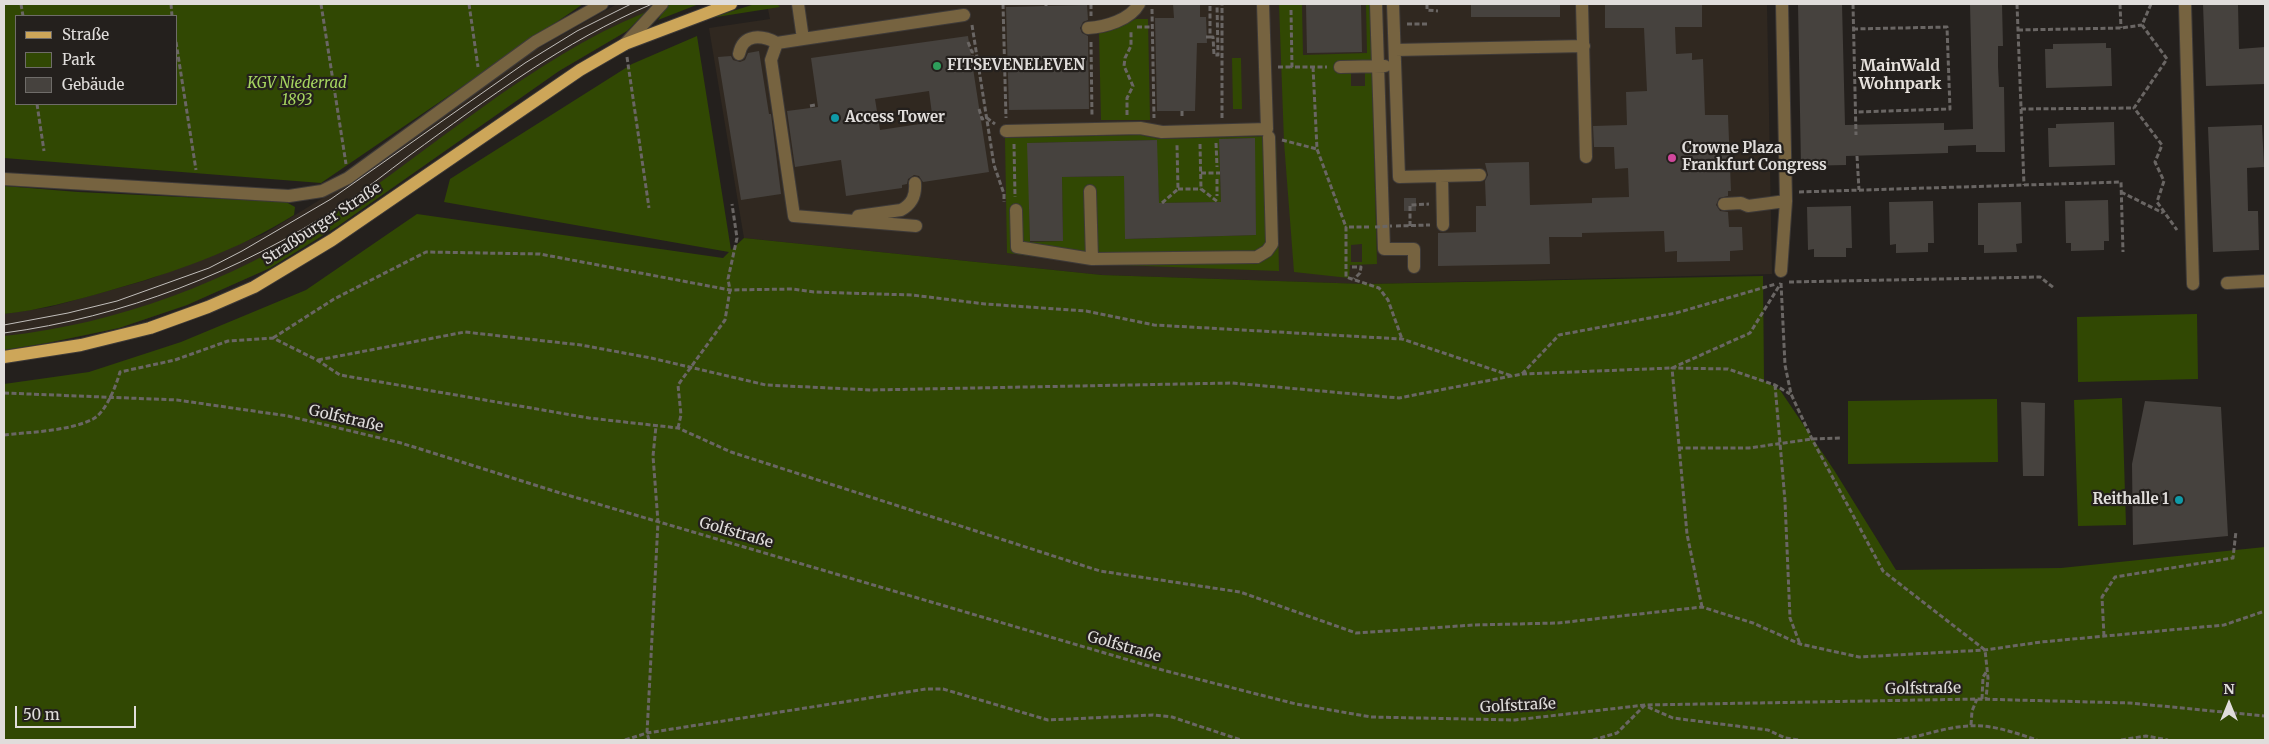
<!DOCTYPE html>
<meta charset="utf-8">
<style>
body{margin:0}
#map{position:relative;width:2269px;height:744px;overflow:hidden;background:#24201d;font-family:Merriweather,serif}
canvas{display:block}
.frame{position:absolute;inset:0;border:5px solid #e0dddb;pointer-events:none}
.legend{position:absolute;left:15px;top:15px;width:162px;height:90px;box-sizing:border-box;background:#24201d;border:1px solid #6f6c69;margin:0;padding:6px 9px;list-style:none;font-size:15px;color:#e0dddb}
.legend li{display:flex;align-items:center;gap:10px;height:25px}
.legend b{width:25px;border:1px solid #6f6c69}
.north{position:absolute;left:2204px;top:679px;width:50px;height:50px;-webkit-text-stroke:4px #24201d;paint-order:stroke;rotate:0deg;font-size:14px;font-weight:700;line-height:20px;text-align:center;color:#e0dddb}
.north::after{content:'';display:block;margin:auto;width:18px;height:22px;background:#e0dddb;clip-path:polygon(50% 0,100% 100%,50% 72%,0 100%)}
.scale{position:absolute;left:15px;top:706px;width:121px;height:22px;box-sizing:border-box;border:2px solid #e0dddb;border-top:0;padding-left:6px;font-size:15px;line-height:18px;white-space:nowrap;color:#e0dddb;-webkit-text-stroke:4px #24201d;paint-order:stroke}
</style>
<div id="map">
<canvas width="2269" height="744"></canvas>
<div class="frame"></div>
<ul class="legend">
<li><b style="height:6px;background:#cda659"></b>Straße</li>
<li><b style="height:14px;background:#314803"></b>Park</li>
<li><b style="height:14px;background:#46423e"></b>Gebäude</li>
</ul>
<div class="north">N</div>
<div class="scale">50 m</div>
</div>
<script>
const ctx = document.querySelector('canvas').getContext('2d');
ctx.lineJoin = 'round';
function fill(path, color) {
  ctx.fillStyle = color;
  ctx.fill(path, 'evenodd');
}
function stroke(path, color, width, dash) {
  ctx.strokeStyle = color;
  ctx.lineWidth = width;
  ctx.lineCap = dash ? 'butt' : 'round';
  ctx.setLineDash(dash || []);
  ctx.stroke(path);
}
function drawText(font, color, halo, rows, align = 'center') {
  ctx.font = font + ' Merriweather,serif';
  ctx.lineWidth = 4.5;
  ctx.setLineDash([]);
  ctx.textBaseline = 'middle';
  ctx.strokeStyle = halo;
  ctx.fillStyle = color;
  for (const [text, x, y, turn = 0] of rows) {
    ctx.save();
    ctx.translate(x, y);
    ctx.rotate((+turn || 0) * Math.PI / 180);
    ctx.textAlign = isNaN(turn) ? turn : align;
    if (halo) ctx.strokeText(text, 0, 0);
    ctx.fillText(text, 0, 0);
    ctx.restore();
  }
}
fill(new Path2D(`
 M617,4H653L627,31L559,71L338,226L270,268L187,305L119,328L47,343L4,350V314L50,307L147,280L264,234L331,193L532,52Z
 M767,4H1767L1772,274L1365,284L1102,275L744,238L709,28L770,19Z`), '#302820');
fill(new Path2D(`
 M4,4H583L321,183L4,158ZM16,16H176V104H16Z
 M668,4H699L658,20Z
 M755,4H777L780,7L710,18Z
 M1279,4H1302L1303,55L1367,53L1366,4H1370L1377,264L1350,265L1349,278L1294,272L1284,142ZM1365,72V86H1351V73ZM1362,244V262H1351V245Z
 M646,12L627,31L559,71L338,226L270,268L187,305L119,328L47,343L4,350V336C118,324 231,281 327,219C433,150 528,60 646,12Z
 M1136,19H1148L1150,120H1101L1099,33L1107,32Z
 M697,36L731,250L744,238L1102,275L1365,284L1763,276L1764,381L1780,390L1834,470L1896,570L2061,568L2265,547V740H4V384L89,372L181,342L306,290L417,214L723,258L729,252L444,202L450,179L632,64Z
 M1232,58H1241L1242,109H1233Z
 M1140,135L1159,139L1276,136L1279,271L1092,264L1007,253L1005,138ZM1254,138L1256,235L1126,239L1124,176L1062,177L1063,241L1030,242L1028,143L1156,140L1159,203L1221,202L1219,139Z
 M4,186L78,192L286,202L295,207L294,215C237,251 172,273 108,291C73,301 40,310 4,314Z
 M2197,314L2198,379L2078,382L2077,317Z
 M2122,398L2126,525L2078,526L2074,400Z
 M1997,399L1998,462L1848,464V401Z`), '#314803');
fill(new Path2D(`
 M1173,4H1200V17H1206L1207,43H1197L1195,111H1157L1155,18H1174Z
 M1306,4H1361L1362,52L1307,53Z
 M1471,4H1560V17H1471Z
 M1605,4H1702V27H1675L1676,54L1692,53V60L1703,59L1705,115H1728L1731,191H1728V196L1719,198L1716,205L1720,211L1728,212L1729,227H1742L1743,250L1730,251V261L1677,262V251L1665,252L1664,231L1582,233V237H1549L1550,264L1438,266V233L1476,232V206H1486L1485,181L1488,175L1485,163L1529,162L1530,205L1592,203V198L1629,197L1628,168L1615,169L1614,147H1594L1593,126L1627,125L1626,92L1647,91L1644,28H1605Z
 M1798,4H1842L1845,125L1944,123V130L1973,129L1970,4H2002L2003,46H1998V66L1999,87H2004L2005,152H1976V145L1948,146V153L1846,156V165L1801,166Z
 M2203,4H2238L2239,49L2265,47V84L2206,86Z
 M1087,5L1088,20L1083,22L1080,28L1082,33L1088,36L1089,109L1009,110L1006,7Z
 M968,36L989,172L923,182L919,176L914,175L908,179L907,184L902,185V188L846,196L841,160L795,167L787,111L818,107L811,58ZM929,91L933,122L880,130L875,99Z
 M2106,43V48H2111L2112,86L2046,88L2045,49H2053V44Z
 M759,51L769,114H771L781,194L741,200L718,57L731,56L733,60L740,62L745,60L748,53Z
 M2114,122L2115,165L2049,167L2048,128H2056V124Z
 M2262,125L2264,167L2247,168L2248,211H2258L2259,250L2213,252L2208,127Z
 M1255,138L1256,235L1125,239L1124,176L1062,177L1063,241H1030L1027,143L1157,140L1159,203L1221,202L1219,139Z
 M1404,198H1416V211H1404Z
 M2108,200L2109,241H2104V250L2071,251V243H2066L2065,201Z
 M1933,201L1934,243H1928V252L1896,253V244L1890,245L1889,202Z
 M2021,202L2022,243L2016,244L2017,252L1984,253V245H1978V203Z
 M1851,206L1852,248H1846V257H1814V249L1808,250L1807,207Z
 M2145,401L2221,407L2228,536L2133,545L2132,464Z
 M2021,402L2045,403L2044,476H2023Z`), '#46423e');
const minor = new Path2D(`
 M798,4L803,39L777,43L771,60L794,216L916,226
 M1376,4L1384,249H1414V267
 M1393,4L1399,177L1480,175
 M1582,4L1586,157
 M2185,4L2193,284
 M1088,28C1105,27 1130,20 1139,4
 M803,39L964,15
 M625,44L662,4
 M1395,50L1584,46
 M739,54C743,33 762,35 777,43
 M1340,67L1385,66
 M1006,131L1140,128L1162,132L1267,129L1263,4
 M1442,176L1443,225
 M4,179L289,196L322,191L348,178L535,42L602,4
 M1090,191L1092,259
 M1724,204L1741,203L1748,206L1786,201
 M1016,210L1017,247L1092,259L1257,257L1267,251L1272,244L1269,137
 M858,216L901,210C912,204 916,196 915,183
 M1781,271L1786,201L1782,4
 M2227,283L2265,281`);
const major = new Path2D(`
 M4,357L81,345L150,328L208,307L254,287L332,240L580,70L625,44L731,4`);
stroke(minor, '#3e3a38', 14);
stroke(major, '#3e3a38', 14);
stroke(new Path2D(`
 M21,4L23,16
 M171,4L172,16
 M321,4L346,164
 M469,4L478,67
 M1003,4L1006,118
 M1046,4V6
 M1091,4V16
 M1427,4V10L1438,11
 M1853,4L1856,135
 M2017,4L2024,185
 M2120,4L2121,28
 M2151,4L2142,25L2167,59L2134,108L2162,145L2155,162L2164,181L2157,202L2177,230
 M1152,9L1154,118
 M1291,10L1292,67H1327
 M1407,24H1429
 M972,25L994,165L1004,194V202
 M1137,27H1152
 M1853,29L1947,27L1950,109L1856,112
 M2018,30L2121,28L2142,25
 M1206,37H1210V4
 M1210,37H1213L1214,55H1218L1217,4
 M176,42L196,170
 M968,42L972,52H976
 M1091,42L1092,116
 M627,57L649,208
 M971,57H973L975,69H979
 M1278,67H1292
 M1313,67L1317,149L1346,227
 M37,104L44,151
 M810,106L815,105L816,107
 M979,109L982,119L987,118L995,124
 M2021,109L2134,108
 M1182,111V118
 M1127,115V98L1133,86L1124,66L1125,58L1131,46V30
 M1222,118V4
 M1282,140L1317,149
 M1216,143L1217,167
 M1014,144L1015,197
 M1200,144L1201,189L1218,202
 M1857,156L1859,190
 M1201,173H1220
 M1217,179V196
 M1178,189H1201
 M1799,192L2121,182L2123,252
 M2121,192L2163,213
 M1162,203L1178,189L1177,145
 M1396,226L1430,225
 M1410,226V205L1429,204
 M1369,227H1346V277L1379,288L1388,300L1402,339
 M1352,267H1361L1360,273L1354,279
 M1789,282L2040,277L2054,288
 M1781,283L1785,365L1791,394L1812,439L1883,571L1985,650L1988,678L1986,699
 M273,338L334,299L426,252L540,254L730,290L793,289L814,292L912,295L985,304L1086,311L1154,325L1402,339L1512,376
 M318,360L465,332L581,345L651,358L766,385L871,390L1232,383L1399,398L1522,374L1559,335L1676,313L1776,284
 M1522,374L1672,368L1750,333L1781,283
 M1775,385L1785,501L1790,618L1800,644
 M4,393L177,400L288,416L401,443L557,492L1166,671L1296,704L1371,717L1515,720L1645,705L1977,699L2130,703L2265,716
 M678,428L681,415L678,385L725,320L730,290L728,279L737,238L732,204
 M4,435C30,432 70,431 93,419C106,412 116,386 120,372L175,360L228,341L273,338L317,360L340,375L589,418L678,428L731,452L1100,571L1240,592L1356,633L1474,625L1558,623L1702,607L1753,623L1800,644L1859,657L1985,650L2041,642L2224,625L2265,611
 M1678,448H1749L1812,439L1840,438
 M1702,607L1687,534L1672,368L1728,369L1775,385L1790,394
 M2104,636L2102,597L2115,577L2233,558L2236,531
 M1982,699L1983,677L1987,671
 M1648,707L1673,718L1768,730L1785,738L1799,740
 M1971,725L1972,711L1977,699
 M625,740L647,733L926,689H943L1048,720L1153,715L1172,717L1241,740
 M649,740L647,733L658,522L653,456L656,426
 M1593,740L1617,733L1645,705
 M1897,740C1921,737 1944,727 1969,726C1991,724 2016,733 2037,740
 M2121,740L2146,736L2168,740`), '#6a6664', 3, [5, 2.5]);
stroke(minor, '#766340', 12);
stroke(major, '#cda659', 12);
stroke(new Path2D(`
 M4,325L68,313L117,301L209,268L242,251L331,199L525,63L577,31L631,4
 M4,333C124,317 239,272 340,206C364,191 387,172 410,155C487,99 564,41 652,4`), '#c1bebb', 1);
stroke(new Path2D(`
 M1375,227L1392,226`), '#6a6664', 3, [5, 2.5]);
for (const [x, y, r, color] of [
 [937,66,5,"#2e9e5b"],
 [835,118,5,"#0f9aa8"],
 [1672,158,5,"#d1479c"],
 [2179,500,5,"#0f9aa8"]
]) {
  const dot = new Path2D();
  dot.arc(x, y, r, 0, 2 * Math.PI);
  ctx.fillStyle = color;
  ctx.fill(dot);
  stroke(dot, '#24201d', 2);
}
drawText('bold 15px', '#e0dddb', '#24201d', [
 ["FITSEVENELEVEN",947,66],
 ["Access Tower",845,118],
 ["Crowne Plaza",1682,149],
 ["Frankfurt Congress",1682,166],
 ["Reithalle 1",2169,500,"right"]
], 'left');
drawText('italic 15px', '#a5d45f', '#24201d', [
 ["KGV Niederrad",297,84],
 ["1893",297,101]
]);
drawText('15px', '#e0dddb', '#24201d', [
 ["Straßburger Straße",322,224,-33],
 ["Golfstraße",346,419,13],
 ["Golfstraße",736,533,16],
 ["Golfstraße",1124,647,16],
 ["Golfstraße",1923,689,-1],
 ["Golfstraße",1518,706,-3]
]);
drawText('bold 16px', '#e7e2dd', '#24201d', [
 ["MainWald",1900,66],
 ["Wohnpark",1900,84]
]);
</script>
